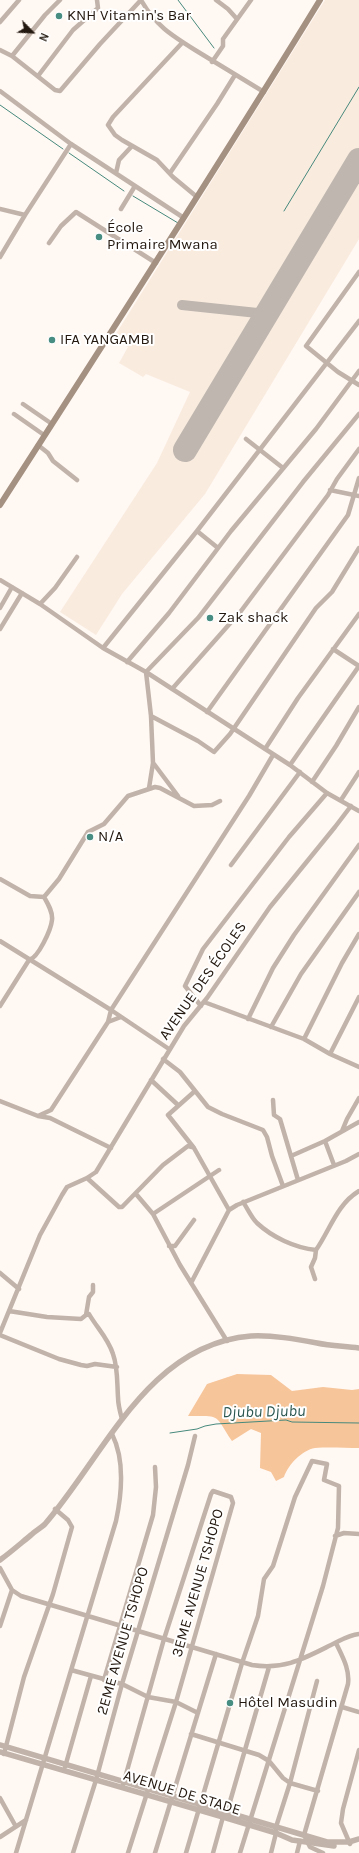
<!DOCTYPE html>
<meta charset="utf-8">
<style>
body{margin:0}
#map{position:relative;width:359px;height:1853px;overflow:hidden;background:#fff8f3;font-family:Karla,sans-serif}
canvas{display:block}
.north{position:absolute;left:12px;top:12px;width:40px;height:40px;-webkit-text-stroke:3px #fff;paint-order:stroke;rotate:114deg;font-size:11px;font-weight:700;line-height:16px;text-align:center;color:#23180f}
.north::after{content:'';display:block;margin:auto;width:14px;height:18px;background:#23180f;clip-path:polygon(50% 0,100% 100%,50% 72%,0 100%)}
</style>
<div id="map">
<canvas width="359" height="1853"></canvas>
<div class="north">N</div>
</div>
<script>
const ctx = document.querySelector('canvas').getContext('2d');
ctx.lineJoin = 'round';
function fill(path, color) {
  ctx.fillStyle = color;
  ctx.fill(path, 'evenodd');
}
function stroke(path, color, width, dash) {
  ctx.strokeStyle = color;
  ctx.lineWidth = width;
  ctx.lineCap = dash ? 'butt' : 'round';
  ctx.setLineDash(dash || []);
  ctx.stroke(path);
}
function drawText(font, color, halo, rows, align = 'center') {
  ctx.font = font + ' Karla,sans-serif';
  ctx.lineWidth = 4;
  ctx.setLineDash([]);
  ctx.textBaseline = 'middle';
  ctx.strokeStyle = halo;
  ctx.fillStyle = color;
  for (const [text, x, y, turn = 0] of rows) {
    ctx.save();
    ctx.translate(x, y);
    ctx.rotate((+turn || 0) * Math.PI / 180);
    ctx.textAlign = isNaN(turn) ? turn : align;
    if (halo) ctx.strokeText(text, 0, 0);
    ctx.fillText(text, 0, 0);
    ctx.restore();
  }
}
fill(new Path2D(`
 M325,0H359V239L205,494L122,594L96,635L60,612L157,463L190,392L146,374L143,377L119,363L128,347L114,337Z`), '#faebdf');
fill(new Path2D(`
 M237,1374L271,1375L292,1391L323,1387L352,1390L359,1389V1448C345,1448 329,1447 315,1448C302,1450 288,1465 284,1477L276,1481L271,1472L260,1468L261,1433L251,1429L232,1441C214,1414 222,1416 188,1416L207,1384Z`), '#f7c59a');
stroke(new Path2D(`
 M178,0L214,48
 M0,105L63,149
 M69,153L124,191
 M133,196L178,223
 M284,211L359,87
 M170,1433L197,1429L205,1426L216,1424L286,1420L292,1422L359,1423`), '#46897c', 1);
stroke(new Path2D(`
 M182,305L267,314`), '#beb6af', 10);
stroke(new Path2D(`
 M185,450L359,160`), '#beb6af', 24);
stroke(new Path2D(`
 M141,0C155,25 171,35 195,50C218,64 241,78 264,92
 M216,0L228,9L237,19
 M0,22L19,0
 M182,43L113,117L108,125L115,135L122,140L157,160L173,177L197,197
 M0,50L12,56L55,90L60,91L100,44L141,0
 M12,56L45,15L60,0
 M212,62L223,46V39L251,0
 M38,76L73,30L98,8L97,0
 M0,91L71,144L184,218
 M116,173L119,160L132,146
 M170,173L217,104L235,75
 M0,209L25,215
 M121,209L135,186
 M49,243L61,226L76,212L156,263
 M0,257L25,215L71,144
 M359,272L306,346L338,372L359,385
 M23,404L52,424
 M14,414L44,435
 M246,439L283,468
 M38,445L48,453L53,461L77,480
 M330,490L359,496
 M197,531L218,548
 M0,580L40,604L103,648L146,672L290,765L327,793L359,811
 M40,604L55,588L77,557
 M0,608L12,587
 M0,629L22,593
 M103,648L197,531L359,321
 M333,649L359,666
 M127,662L169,613L231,531L316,429L359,371
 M172,689L241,611L328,495L337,479L359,449
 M207,712L348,515L359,478
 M151,716L198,741L214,752L230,734L316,608L332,592L359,548
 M265,749L298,698L359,614
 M154,764L178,796
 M290,765L359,666
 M312,782L336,746L359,707
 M149,788L153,763L151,716L146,672L198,618L303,482L359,414
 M341,800L359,772
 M231,865L300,772
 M0,879L30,896L44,897L59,879L88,832L104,824L128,796L155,787L160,788L194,806L212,805L220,801
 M0,941L111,1010L169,1049
 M204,1002L304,1039L330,1054L359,1067
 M0,1006L29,960C38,958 51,930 52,920C53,912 48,904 44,897
 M201,1006L185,986L203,949L289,837L327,793
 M248,1019L273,968L294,935L359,845
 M108,1022L121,1017
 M271,1027L301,974L359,892
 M304,1039L342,963L359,934
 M330,1054L359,997
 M163,1059L180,1072L208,1107L222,1114L263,1130L267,1137L272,1156L283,1186
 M151,1080L178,1105
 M195,1091L168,1115L194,1148L229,1210
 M273,1100L274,1115L280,1119L298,1180
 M0,1101L38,1116L50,1118L111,1148
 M38,1116L51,1110L108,1022L111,1010L249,796L273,755
 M342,1131L347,1119L359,1098
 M325,1141L334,1165
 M291,1156L325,1141L359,1122
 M87,1178L119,1207H122L163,1165L188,1146L192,1147
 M136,1194L153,1214L180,1265L227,1341
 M243,1202C248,1209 251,1217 257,1223C272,1237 295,1248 316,1250L315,1258L311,1267L315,1279
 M153,1214L219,1170
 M169,1246H175L194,1220
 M316,1250C330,1230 337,1204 359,1191
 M0,1273L19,1289
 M191,1283L229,1210L237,1205L346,1161L359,1154
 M9,1311L47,1317L81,1319L86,1315L89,1297L93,1292V1285
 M86,1315L89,1314C97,1328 108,1338 113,1354C118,1368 117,1383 118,1397C118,1405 120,1412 122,1419
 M0,1333L40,1235L62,1195L67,1187L87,1178L96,1172L184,1026L207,998L270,907L335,827L351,806
 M0,1335L59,1359L81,1365L87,1366L95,1364L117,1367
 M335,1536L344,1533L359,1534
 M0,1568L12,1590L21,1596L252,1665C284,1670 303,1659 331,1645C340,1641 348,1635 359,1634
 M0,1626L12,1590
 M71,1670L122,1684L148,1697L176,1702L198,1713
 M104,1680L153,1515L156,1487L155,1467
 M342,1707L359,1712
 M191,1734L259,1755L269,1761L283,1778L290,1783L318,1791
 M4,1754L24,1677L53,1594L72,1527L68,1520L55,1509
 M65,1767L91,1676
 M123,1785L164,1639L211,1494L213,1491L231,1497L233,1503L176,1702L128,1853
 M0,1798L15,1825
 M0,1837L26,1820
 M350,1844L341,1823L343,1809L359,1750
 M16,1853L116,1521C122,1493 125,1460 112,1434
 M73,1853L96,1780L122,1684L188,1465L195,1436
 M155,1853L216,1654
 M186,1853L242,1663L258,1616L264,1579L273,1566L295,1497L312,1461L327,1464L324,1480L339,1486L338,1528L323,1586L240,1853
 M213,1853L223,1817L227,1812L269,1667
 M271,1853L276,1833V1827L290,1783L317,1681
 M297,1853L300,1841
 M323,1853L310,1847L304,1835L348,1684C350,1669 342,1656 336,1643`), '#c1b3a9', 4.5);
stroke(new Path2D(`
 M0,1560C11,1552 20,1544 31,1535C35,1531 41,1528 45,1524C104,1456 148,1344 251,1336C273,1335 295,1339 317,1343C331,1346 345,1346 359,1348
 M0,1745L327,1842H349L359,1839
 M0,1752L223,1817L276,1833L292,1840L334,1846`), '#c1b3a9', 5.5);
stroke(new Path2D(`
 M0,505C108,337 216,170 320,0`), '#a59181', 6);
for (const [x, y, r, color] of [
 [59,16,4,"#488d82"],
 [99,237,4,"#488d82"],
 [52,340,4,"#488d82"],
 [210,618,4,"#488d82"],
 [90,837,4,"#488d82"],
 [230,1703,4,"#488d82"]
]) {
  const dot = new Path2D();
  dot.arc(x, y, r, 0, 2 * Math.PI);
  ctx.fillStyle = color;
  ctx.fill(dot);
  stroke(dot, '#fff', 1.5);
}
drawText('15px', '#23180f', '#fff', [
 ["KNH Vitamin's Bar",67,16],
 ["École",107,228],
 ["Primaire Mwana",107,245],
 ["IFA YANGAMBI",60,340],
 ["Zak shack",218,618],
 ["N/A",98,837],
 ["Hôtel Masudin",238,1703]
], 'left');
drawText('15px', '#23180f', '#fff', [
 ["AVENUE DES ÉCOLES",203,981,-55],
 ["3EME AVENUE TSHOPO",198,1583,-74],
 ["2EME AVENUE TSHOPO",123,1641,-74],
 ["AVENUE DE STADE",182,1793,17]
]);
drawText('italic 16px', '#2a564f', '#fff', [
 ["Djubu Djubu",264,1412,-1]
]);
</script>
